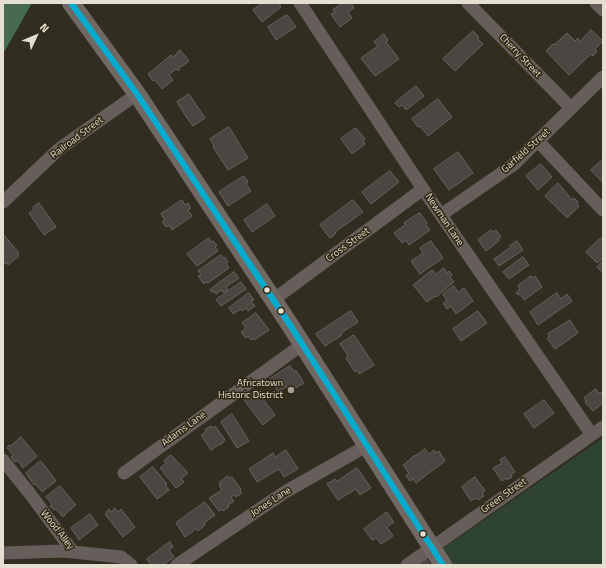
<!DOCTYPE html>
<style>
body{margin:0}
#map{position:relative;width:606px;height:568px;overflow:hidden;background:#322d21;font-family:"Titillium Web",sans-serif}
canvas{display:block}
.frame{position:absolute;inset:0;border:4px solid #e5dfd2;pointer-events:none}
.north{position:absolute;left:16px;top:16px;width:40px;height:40px;-webkit-text-stroke:3px #2f2611;paint-order:stroke;rotate:46deg;font-size:11px;font-weight:700;line-height:16px;text-align:center;color:#e5dfd2}
.north::after{content:'';display:block;margin:auto;width:14px;height:18px;background:#e5dfd2;clip-path:polygon(50% 0,100% 100%,50% 72%,0 100%)}
</style>
<div id="map">
<canvas width="606" height="568"></canvas>
<div class="frame"></div>
<div class="north">N</div>
</div>
<script>
const ctx = document.querySelector('canvas').getContext('2d');
ctx.lineJoin = 'round';
function fill(path, color) {
  ctx.fillStyle = color;
  ctx.fill(path, 'evenodd');
}
function stroke(path, color, width, dash) {
  ctx.strokeStyle = color;
  ctx.lineWidth = width;
  ctx.lineCap = dash ? 'butt' : 'round';
  ctx.setLineDash(dash || []);
  ctx.stroke(path);
}
function drawText(font, color, halo, rows, align = 'center') {
  ctx.font = font + ' "Titillium Web",sans-serif';
  ctx.lineWidth = 3;
  ctx.setLineDash([]);
  ctx.textBaseline = 'middle';
  ctx.strokeStyle = halo;
  ctx.fillStyle = color;
  for (const [text, x, y, turn = 0] of rows) {
    ctx.save();
    ctx.translate(x, y);
    ctx.rotate((+turn || 0) * Math.PI / 180);
    ctx.textAlign = isNaN(turn) ? turn : align;
    if (halo) ctx.strokeText(text, 0, 0);
    ctx.fillText(text, 0, 0);
    ctx.restore();
  }
}
fill(new Path2D(`
 M603,438V565H452L442,549Z`), '#2e4332');
fill(new Path2D(`
 M3,3H32L3,54Z`), '#476b51');
const building = new Path2D(`
 M263,3H282L279,5L281,7L262,22L253,10Z
 M343,3H351L354,8L348,12L352,18L340,27L331,14L335,12L333,10Z
 M287,15L296,27L276,40L268,27Z
 M591,30L603,41L595,49L597,51L593,56L591,54L569,75L546,51L553,44L554,45L567,33L575,41L578,38L580,41Z
 M473,31L479,37L477,38L483,44L455,71L443,59Z
 M384,34L388,40L386,42L399,59L375,76L361,58L378,46L374,42Z
 M180,50L189,61L181,67L180,66L178,67L180,69L178,71L176,69L169,75L173,80L162,89L155,80L153,81L148,74L171,55L173,57Z
 M416,86L424,96L406,110L402,105L399,107L395,103Z
 M189,94L205,118L193,126L187,118L177,102Z
 M438,99L452,117L428,136L420,126L418,127L412,119Z
 M229,127L248,158L228,170L213,147L214,146L210,139Z
 M356,128L365,139L363,140L365,144L352,154L341,139Z
 M458,152L473,173L449,190L434,169Z
 M603,159V183L591,170Z
 M541,164L552,177L538,190L526,176Z
 M390,171L399,182L371,204L362,192Z
 M244,176L248,182L246,184L251,191L228,206L219,192Z
 M558,183L572,200L574,198L578,202L577,204L579,206L567,218L545,196Z
 M182,200L185,205L188,203L191,208L188,210L192,216L172,230L169,225L166,227L162,222L165,220L161,214Z
 M353,200L363,212L335,232L336,233L331,238L329,237L320,225Z
 M39,203L56,227L44,235L29,213L34,210L33,208Z
 M267,204L275,216L252,232L244,220Z
 M420,213L427,223L426,225L430,230L409,245L406,240L402,243L394,233L406,224L404,223Z
 M491,230L493,232L496,230L501,237L498,239L499,241L486,251L478,240Z
 M3,234L19,253L17,254L19,256L8,265L7,262L5,264L3,262Z
 M209,238L211,242L213,241L217,245L215,247L218,251L197,266L187,254Z
 M601,238L603,240V258L597,263L586,252Z
 M431,241L443,258L420,274L411,261L423,253L420,248Z
 M517,241L523,250L499,266L494,259L511,247L510,246Z
 M221,255L223,258L225,257L228,262L226,263L229,268L208,283L206,282L204,284L198,276L201,274L198,271Z
 M523,257L529,265L509,279L503,272Z
 M603,261V273L597,267Z
 M444,268L447,273L449,271L452,275L450,277L454,282L436,297L435,296L427,302L413,285L432,270L436,274Z
 M234,272L239,278L226,287L228,290L224,293L222,290L216,294L214,291L212,292L210,290L212,288Z
 M531,276L532,278L535,276L542,287L524,300L520,294L518,295L516,293L520,289L518,286Z
 M241,282L246,289L221,306L216,300Z
 M454,286L458,292L464,288L473,301L456,314L451,306L447,309L443,303L447,301L443,294Z
 M249,293L254,300L251,301L255,306L248,311L246,308L242,311L241,309L233,314L229,308Z
 M557,293L561,299L567,294L572,301L538,325L530,312Z
 M351,311L358,322L341,333L342,335L325,346L316,334Z
 M478,311L487,323L461,341L453,329Z
 M256,313L269,330L254,340L253,338L251,340L248,336L246,338L241,332L246,328L242,323Z
 M570,320L578,333L555,349L547,338L550,336L548,334Z
 M354,335L374,365L359,374L357,370L355,372L346,358L348,356L340,344Z
 M290,366L294,372L296,370L304,383L289,392L286,387L278,392L270,379Z
 M596,389L599,393L601,392L603,394V403L593,411L585,402L586,401L584,398Z
 M256,390L275,415L263,425L244,400Z
 M544,400L554,413L534,428L524,414Z
 M232,414L249,441L237,448L221,422Z
 M211,426L212,428L215,426L225,440L221,445L220,444L211,450L201,435L206,432L205,430Z
 M21,437L37,456L23,468L17,460L15,462L11,457L13,455L7,448L9,445L10,446Z
 M425,449L429,454L434,450L436,453L439,451L445,461L416,483L413,479L410,481L406,476L409,473L403,465L411,459V458L415,455V456Z
 M286,450L298,469L284,477L279,469L257,482L249,469L273,453L275,457Z
 M171,455L188,473L181,479L184,482L176,488L160,468L166,463L164,461Z
 M505,457L515,472L511,475L512,477L507,480L506,478L502,481L493,468L502,463L500,460Z
 M41,461L56,481L42,492L36,484L34,485L26,473Z
 M153,467L167,484L165,485L169,490L157,499L140,477Z
 M357,468L371,488L360,495L356,489L338,500L327,484L335,479L337,481Z
 M228,476L229,478L232,477L241,489L240,490L242,493L236,497L234,495L231,497L234,501L228,505L229,507L223,511L222,509L219,511L209,498L222,490L219,486L221,485L219,483Z
 M475,477L485,491L482,494L484,496L478,500L476,498L471,501L462,487Z
 M60,486L76,505L65,514V515L64,516H62L56,509L54,510L50,506L52,504L46,497Z
 M205,502L215,515L204,523L205,525L198,531L196,529L185,537L176,523Z
 M115,508L118,512L121,509L135,527L123,537L105,514L109,509L111,512Z
 M387,512L394,522L387,527L393,536L381,544L376,538L372,540L364,529Z
 M90,514L98,525L79,540L71,528Z
 M170,542L173,547L169,550L174,557L163,565H151L147,559Z
 M426,559L430,565H418Z`);
fill(building, '#4c4643');
stroke(building, '#68615f', 1);
stroke(new Path2D(`
 M300,3L423,189L592,435
 M468,3L571,108
 M596,3L603,10
 M538,141L603,210
 M3,202L59,149L137,94
 M441,215L513,165L603,77
 M273,300L423,189
 M3,460L31,495L73,552L121,557L131,565
 M124,473L303,344
 M3,553L63,551L73,552
 M177,565L285,492L368,445
 M407,565L603,427`), '#655e5a', 13);
stroke(new Path2D(`
 M71,3L137,94L290,325L443,565`), '#716863', 18);
stroke(new Path2D(`
 M71,3L137,94L290,325L443,565`), '#06acd0', 6);
for (const [x, y, r, color] of [
 [267,290,3.5,"#e5dfd2"],
 [281,311,3.5,"#e5dfd2"],
 [291,390,4,"#a6a194"],
 [423,534,3.5,"#e5dfd2"]
]) {
  const dot = new Path2D();
  dot.arc(x, y, r, 0, 2 * Math.PI);
  ctx.fillStyle = color;
  ctx.fill(dot);
  stroke(dot, '#2f2611', 1.5);
}
drawText('10px', '#e5dfd2', '#2f2611', [
 ["Cherry Street",520,56,46],
 ["Railroad Street",77,138,-37],
 ["Garfield Street",526,151,-42],
 ["Newman Lane",444,220,56],
 ["Cross Street",348,245,-36],
 ["Adams Lane",184,429,-36],
 ["Green Street",504,496,-35],
 ["Jones Lane",271,502,-33],
 ["Wood Alley",57,530,52]
]);
drawText('10px', '#e5dfd2', '#2f2611', [
 ["Africatown",283,384],
 ["Historic District",283,396]
], 'right');
</script>
